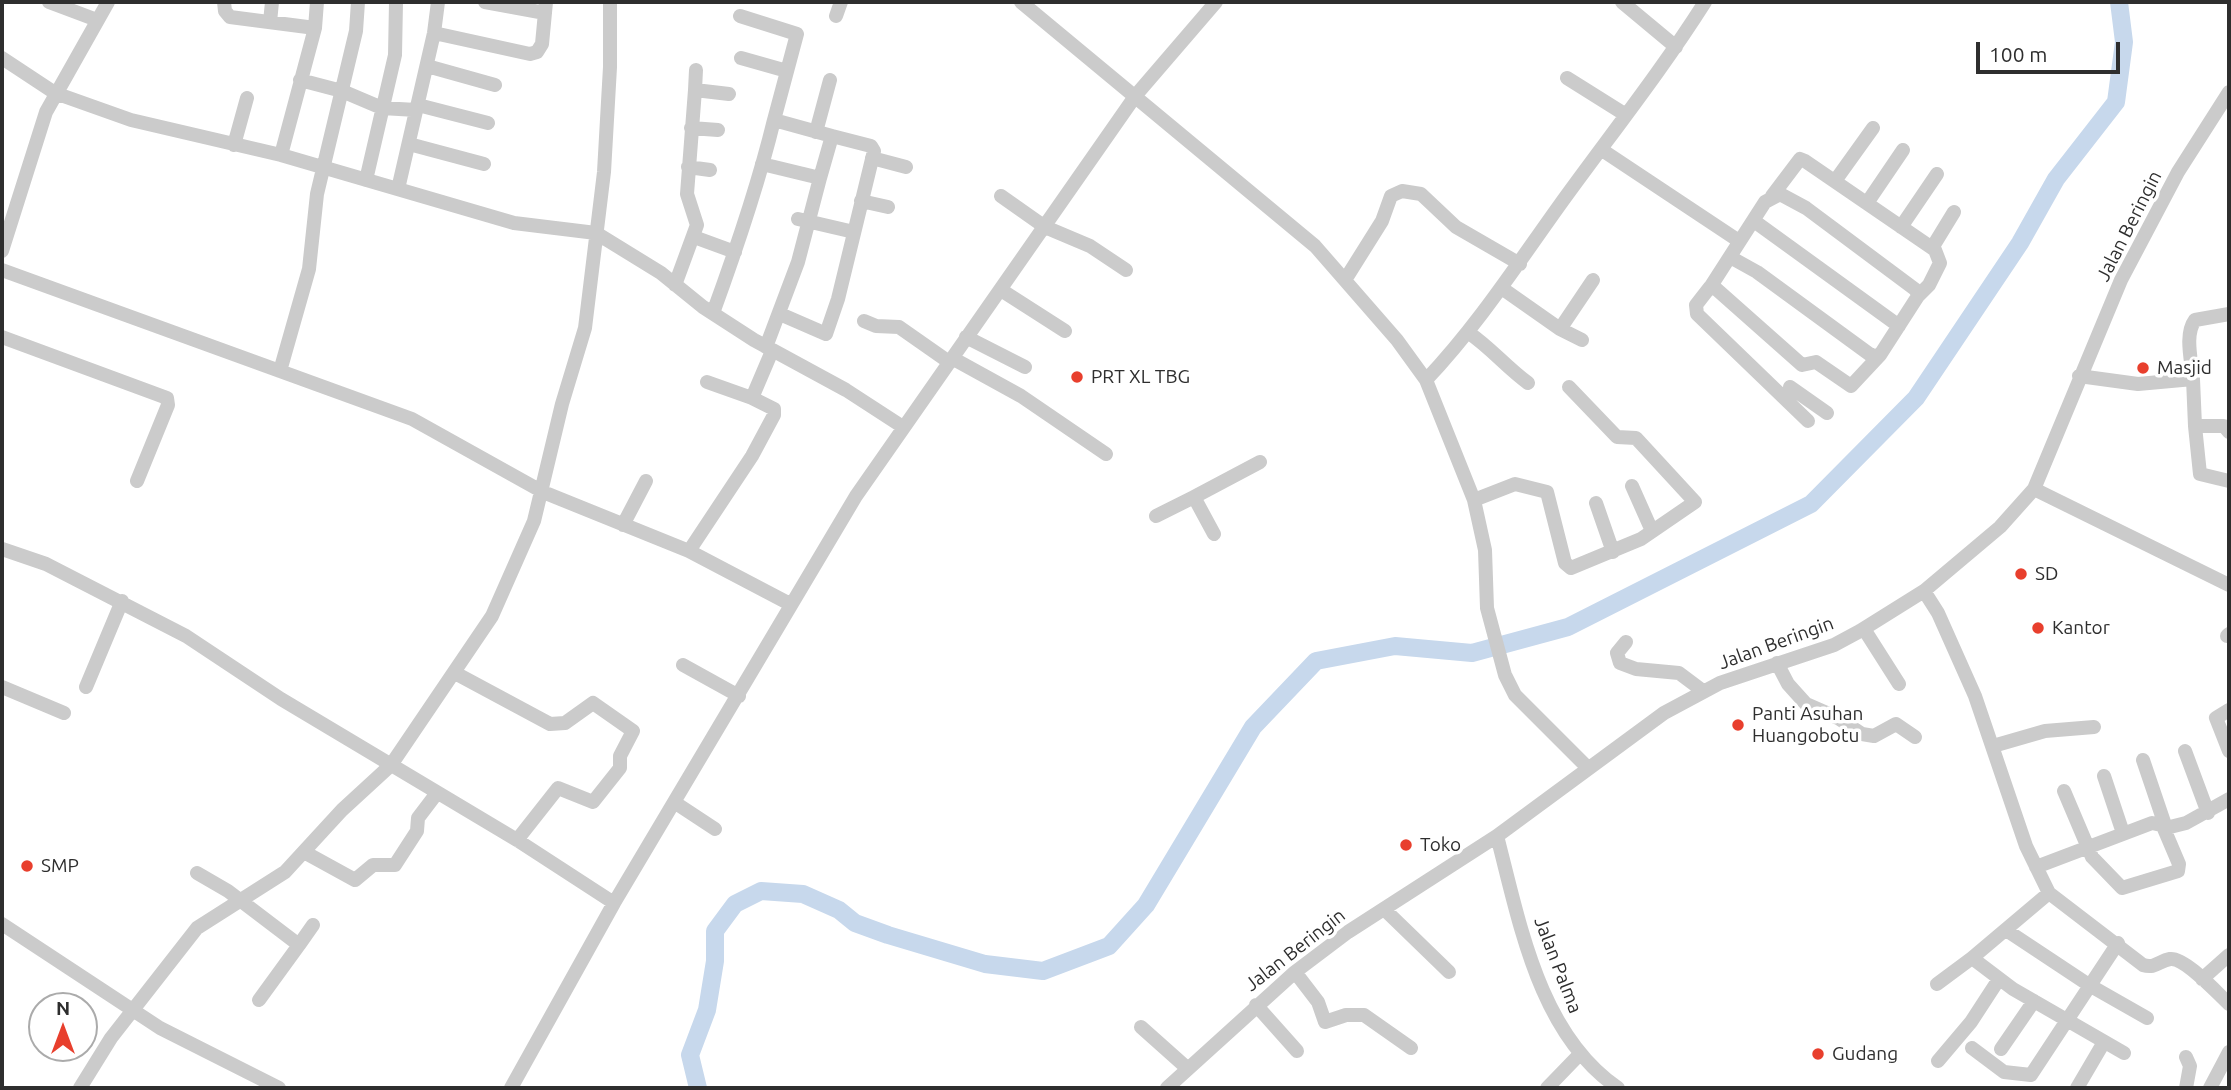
<!DOCTYPE html>
<style>
body{margin:0}
#map{position:relative;width:2231px;height:1090px;overflow:hidden;background:#fff;font-family:Ubuntu,sans-serif}
canvas{display:block}
.frame{position:absolute;inset:0;border:4px solid #2e2e2e;pointer-events:none}
.north{position:absolute;left:28px;top:992px;width:70px;height:70px;box-sizing:border-box;background:#fff;border:2px solid #ababab;border-radius:50%;rotate:0deg;font-size:19px;font-weight:700;line-height:28px;text-align:center;color:#2e2e2e}
.north::after{content:'';display:block;margin:auto;width:24px;height:32px;background:#e83f2d;clip-path:polygon(50% 0,100% 100%,50% 72%,0 100%)}
.scale{position:absolute;left:1976px;top:42px;width:144px;height:32px;box-sizing:border-box;border:4px solid #2e2e2e;border-top:0;padding-left:9px;font-size:21px;line-height:24px;white-space:nowrap;color:#2e2e2e;-webkit-text-stroke:5px #fff;paint-order:stroke}
</style>
<div id="map">
<canvas width="2231" height="1090"></canvas>
<div class="frame"></div>
<div class="north">N</div>
<div class="scale">100 m</div>
</div>
<script>
const ctx = document.querySelector('canvas').getContext('2d');
ctx.lineJoin = 'round';
function stroke(path, color, width, dash) {
  ctx.strokeStyle = color;
  ctx.lineWidth = width;
  ctx.lineCap = dash ? 'butt' : 'round';
  ctx.setLineDash(dash || []);
  ctx.stroke(path);
}
function drawText(font, color, halo, rows, align = 'center') {
  ctx.font = font + ' Ubuntu,sans-serif';
  ctx.lineWidth = 7;
  ctx.setLineDash([]);
  ctx.textBaseline = 'middle';
  ctx.strokeStyle = halo;
  ctx.fillStyle = color;
  for (const [text, x, y, turn = 0] of rows) {
    ctx.save();
    ctx.translate(x, y);
    ctx.rotate((+turn || 0) * Math.PI / 180);
    ctx.textAlign = isNaN(turn) ? turn : align;
    if (halo) ctx.strokeText(text, 0, 0);
    ctx.fillText(text, 0, 0);
    ctx.restore();
  }
}
stroke(new Path2D(`
 M698,1088L690,1055L707,1010L715,961V931L735,904L761,891L803,894L839,910L855,923L888,935L985,964L1043,971L1109,946L1146,905L1253,727L1316,661L1395,646L1472,653L1568,627L1811,504L1916,398L2020,243L2056,179L2116,102L2124,42L2119,2`), '#c7d8ec', 18);
stroke(new Path2D(`
 M49,2L97,20
 M224,2L225,11L230,17L315,28L317,2
 M485,2L545,13
 M1021,2L1315,246L1397,340L1426,380L1474,500L1485,550L1487,608L1505,675L1515,695L1588,768
 M1622,2L1676,47
 M740,16L797,34L774,120
 M836,16L841,2
 M270,22L272,2
 M434,33L530,54L537,52L542,44L546,2
 M2,58L55,93L131,120L281,155L514,223L596,233L661,273L703,307L754,340L846,390L903,427
 M741,58L787,71
 M427,66L495,85
 M1567,78L1626,115
 M300,80L342,91L382,108L416,110
 M695,90L696,70
 M418,105L488,123
 M691,128L718,130
 M816,132L830,80
 M409,144L484,164
 M234,145L247,98
 M1602,150L1739,241
 M281,155L315,28
 M872,158L906,167
 M688,167L710,170
 M366,180L395,55L396,2
 M1835,181L1873,128
 M398,189L434,33L438,2
 M1001,196L1045,227L1090,246L1126,270
 M1772,196L1800,159L1805,161L1935,250L1940,263L1929,285L1918,296
 M861,201L888,207
 M1867,203L1903,150
 M798,219L854,232
 M1754,221L1899,326
 M1901,227L1937,174
 M694,237L735,252
 M1932,248L1954,212
 M2,251L46,112L108,2
 M2,270L412,419L543,492L689,551L790,604
 M1345,280L1382,221L1391,196L1402,191L1421,194L1456,227L1520,264
 M675,285L697,225L687,194L695,90L729,94
 M1711,286L1765,202L1780,194L1806,208L1916,290L1918,296L1880,355L1872,356L1757,272L1730,257
 M1503,289L1560,329L1582,340
 M1001,290L1065,331
 M713,313C736,250 758,186 774,120L832,136L820,178L762,164
 M780,314L826,334L838,299L874,151L871,146L832,136
 M864,321L876,326L899,327L949,362
 M1560,329L1593,280
 M1469,333C1491,348 1506,367 1528,383
 M2,337L167,398L168,405L137,481
 M966,337L1025,367
 M766,347L798,262L820,178
 M952,358L1021,396L1106,454
 M280,371L309,269L317,194L356,31L358,2
 M2079,376L2138,384L2193,379L2195,426H2224L2229,432
 M2193,379C2192,362 2184,335 2195,320L2229,314
 M1426,380C1477,326 1516,266 1559,206C1608,138 1660,73 1705,2
 M707,382L752,398L772,351
 M1790,387L1827,413
 M1808,421L1697,314L1696,305L1710,287H1714L1802,365L1816,362L1851,386L1880,355
 M2195,426L2200,474L2229,481
 M1632,486L1652,531
 M2034,489L2229,585
 M1474,500L1515,484L1547,492L1565,563L1571,568L1641,539L1695,502L1636,438L1617,437L1569,387
 M1596,503L1613,552
 M1156,516L1194,497
 M623,525L646,481
 M1214,534L1194,497L1260,462
 M2,549L46,564L186,636L281,699L517,840L614,903
 M689,551L752,456L774,415V409L752,398
 M1924,591L1938,613L1975,696L2026,846L2049,893L2143,965C2155,969 2159,961 2170,959C2185,957 2218,994 2229,1004
 M1864,629L1899,684
 M2227,636L2229,634
 M1626,642L1617,653L1620,663L1636,669L1679,673L1703,691
 M1777,663L1788,684L1806,704L1838,718L1862,734L1874,736L1896,724L1915,737
 M683,665L739,696
 M455,673L550,724L565,723L593,703L633,731L620,756V768L593,802L558,788L517,840
 M2,687L64,713
 M86,687L122,601
 M2229,710L2216,718L2229,751
 M1993,746L2045,731L2094,727
 M2185,751L2208,813
 M2143,760L2165,825
 M2104,776L2123,833
 M2064,791L2092,857L2122,888L2178,871L2179,864L2162,824
 M674,802L715,829
 M1497,836C1520,924 1539,1034 1618,1088
 M304,852L355,880L373,865H395L417,831L418,818L437,793
 M2036,867L2152,823L2170,827L2186,823L2229,799
 M197,873L228,891L299,945L259,1000
 M2049,893L1972,958L2013,989L2124,1053
 M1384,909L1449,972
 M2,924L160,1028L279,1088
 M2006,930L2089,985L2147,1018
 M299,945L313,925
 M1295,972L1318,1002L1325,1022L1346,1015H1364L1411,1048
 M2202,979L2229,955
 M1937,984L1972,958
 M1256,1005L1297,1051
 M1141,1027L1187,1068
 M1972,1048L2004,1072L2031,1075L2118,943
 M2001,1049L2034,1001
 M2186,1057L2190,1066L2186,1088
 M1938,1061L1971,1022L1999,979
 M80,1088L111,1038L197,928L285,872L342,810L391,765L492,616L534,521L562,404L585,328L604,172L610,67V2
 M511,1088L614,903L856,496L1136,95L1216,2
 M1167,1088L1295,972L1348,932L1497,836L1664,713L1720,683L1834,645L1860,631L1924,591L2000,527L2034,489L2121,280L2178,172L2229,92
 M1547,1088L1579,1055
 M2077,1088L2104,1042
 M2210,1088L2229,1052`), '#cbcbcb', 14);
for (const [x, y, r, color] of [
 [2143,368,7,"#e83f2d"],
 [1077,377,7,"#e83f2d"],
 [2021,574,7,"#e83f2d"],
 [2038,628,7,"#e83f2d"],
 [1738,725,7,"#e83f2d"],
 [1406,845,7,"#e83f2d"],
 [27,866,7,"#e83f2d"],
 [1818,1054,7,"#e83f2d"]
]) {
  const dot = new Path2D();
  dot.arc(x, y, r, 0, 2 * Math.PI);
  ctx.fillStyle = color;
  ctx.fill(dot);
  stroke(dot, '#fff', 2.5);
}
drawText('19px', '#2e2e2e', '#fff', [
 ["Jalan Beringin",2129,226,-63],
 ["Jalan Beringin",1776,643,-20],
 ["Jalan Beringin",1295,950,-38],
 ["Jalan Palma",1558,965,69]
]);
drawText('19px', '#2e2e2e', '#fff', [
 ["Masjid",2157,368],
 ["PRT XL TBG",1091,377],
 ["SD",2035,574],
 ["Kantor",2052,628],
 ["Panti Asuhan",1752,714],
 ["Huangobotu",1752,736],
 ["Toko",1420,845],
 ["SMP",41,866],
 ["Gudang",1832,1054]
], 'left');
</script>
